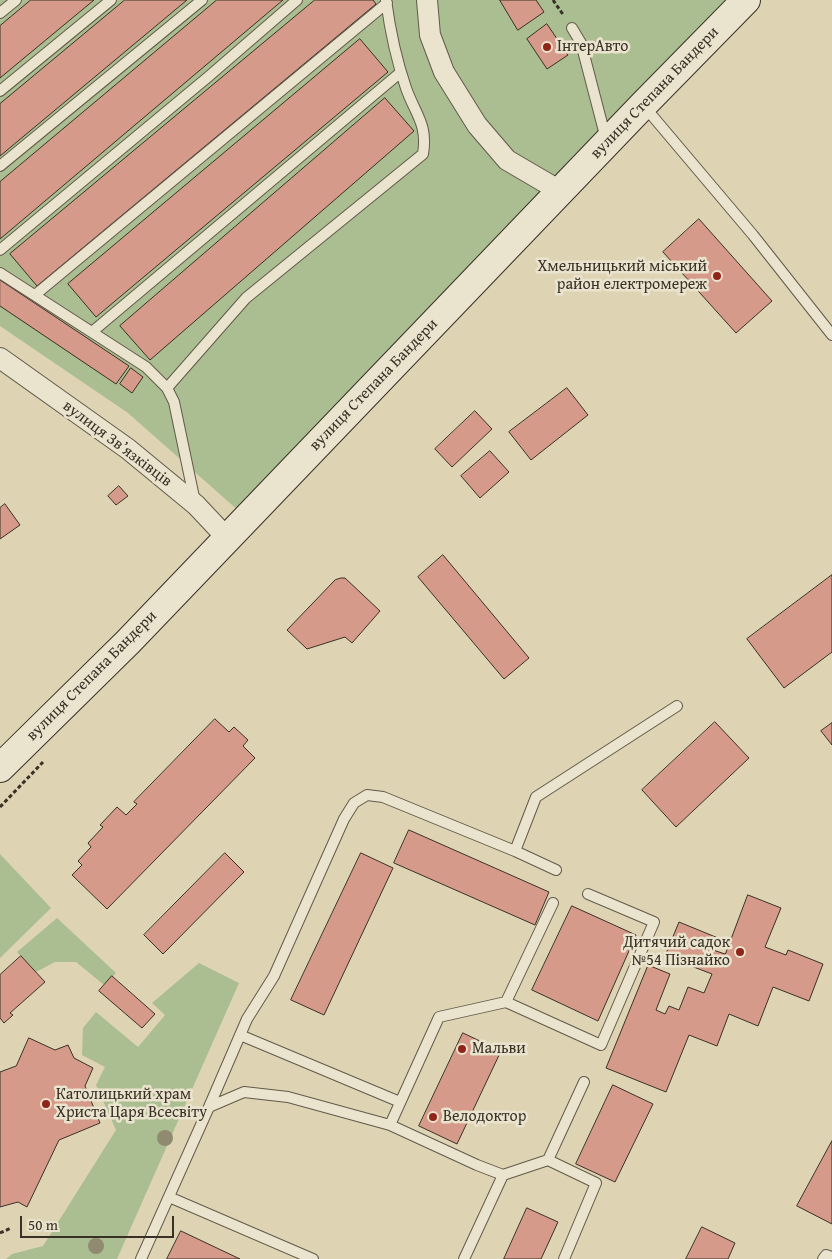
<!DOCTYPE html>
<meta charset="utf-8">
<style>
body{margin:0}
#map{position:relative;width:832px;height:1259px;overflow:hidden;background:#ded4b4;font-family:"Gentium Book Plus",serif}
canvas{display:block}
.scale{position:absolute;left:20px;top:1216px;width:154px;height:22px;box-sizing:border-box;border:2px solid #393126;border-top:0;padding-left:6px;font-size:15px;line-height:18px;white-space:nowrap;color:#393126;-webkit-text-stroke:4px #eae3ce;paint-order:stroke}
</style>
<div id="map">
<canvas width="832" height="1259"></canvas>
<div class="scale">50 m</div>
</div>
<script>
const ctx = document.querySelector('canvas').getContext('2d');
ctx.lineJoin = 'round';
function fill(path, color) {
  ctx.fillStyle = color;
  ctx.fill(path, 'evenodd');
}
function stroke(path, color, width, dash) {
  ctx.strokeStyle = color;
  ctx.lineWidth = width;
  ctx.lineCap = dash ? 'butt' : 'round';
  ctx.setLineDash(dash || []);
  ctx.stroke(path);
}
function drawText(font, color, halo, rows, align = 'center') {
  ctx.font = font + ' "Gentium Book Plus",serif';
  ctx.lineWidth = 5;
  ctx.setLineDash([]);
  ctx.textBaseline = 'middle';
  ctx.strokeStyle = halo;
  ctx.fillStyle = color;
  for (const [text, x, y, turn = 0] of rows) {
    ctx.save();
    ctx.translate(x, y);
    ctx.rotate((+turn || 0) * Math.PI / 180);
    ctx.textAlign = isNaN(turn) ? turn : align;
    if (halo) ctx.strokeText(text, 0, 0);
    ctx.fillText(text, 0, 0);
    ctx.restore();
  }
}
fill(new Path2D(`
 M0,0H733L240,512L128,413L0,326Z
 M0,854L51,908L0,958Z
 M57,918L116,973L104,985L76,962H55L36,972L17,952Z
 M199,963L239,983L117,1259H6L12,1254L43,1246L116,1130L96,1085L105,1067L82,1055L83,1028L96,1012L138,1047L165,1015L152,1003Z`), '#abbe91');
const building = new Path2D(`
 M31,0H94L0,78V26Z
 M125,0H187L0,156V104Z
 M217,0H283L0,239V182Z
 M315,0H373L376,4L37,286L10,254Z
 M500,0H536L544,12L518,30Z
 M547,24L568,55L547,69L527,39Z
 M360,39L388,72L96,317L68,284Z
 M385,98L414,131L150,360L120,326Z
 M699,219L772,301L736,333L663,252Z
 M0,280L129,366L116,384L0,306Z
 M131,368L143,377L132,393L120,384Z
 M567,388L588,415L531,460L509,432Z
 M475,411L492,429L452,467L435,449Z
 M490,451L509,472L480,498L461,476Z
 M119,486L128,496L116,505L108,496Z
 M5,504L20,525L0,539V508Z
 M443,555L529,658L504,679L418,577Z
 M832,575V652L784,688L747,639Z
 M341,578H345L380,611L352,643L345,637L307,649L287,630L335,580Z
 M215,719L229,732L234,727L248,740L243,746L255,758L107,909L72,875L82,865L78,861L91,847L88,843L103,827L100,825L117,807L126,815L137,804L134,802Z
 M715,722L749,758L676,827L642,790Z
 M832,723V745L821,731Z
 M409,830L549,892L535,925L394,863Z
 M225,853L244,872L163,954L144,935Z
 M361,853L393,868L324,1015L291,1000Z
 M748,895L781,908L765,947L786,955L788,950L823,964L809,1001L773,987L758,1026L729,1014L717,1046L689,1035L666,1092L606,1068L648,965L670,974L656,1010L665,1014L669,1006L679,1010L688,987L704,993L712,974L665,956L679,922L718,938L713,950L725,954Z
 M572,906L636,935L598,1021L532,990Z
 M21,956L45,982L10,1013L13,1015L4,1023L0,1018V975Z
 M112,976L155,1014L142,1028L99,991Z
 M463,1033L501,1051L457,1144L419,1126Z
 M29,1038L55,1050L68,1045L74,1058L93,1068L85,1086L100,1123L59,1140L27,1207L18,1202L0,1207V1072L16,1066Z
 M613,1085L653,1104L615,1182L576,1164Z
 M832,1141V1224L797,1206Z
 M527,1208L558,1222L541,1259H504Z
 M702,1227L735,1243L728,1259H686Z
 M181,1231L240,1259H167Z`);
fill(building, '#d59a89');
stroke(building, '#393126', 1);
const service = new Path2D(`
 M0,13L16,0
 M572,28L581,43L606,139
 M0,91L111,0
 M644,106L753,235L832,335
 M0,166L202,0
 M0,250L208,77L297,0
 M0,273L146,367L167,388L174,402L195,502
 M35,295L387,3
 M92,332L401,72
 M167,388L246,298L423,154C428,124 415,114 406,88C396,59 390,30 386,0
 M515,851L536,797L677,706
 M506,1002L553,903
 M240,1035L400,1102
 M209,1107L247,1019L274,976L344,819L354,803L367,795L383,797L515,851L556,870
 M390,1125L439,1017L506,1002L601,1045L654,922L588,894
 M548,1160L584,1082
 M169,1197L313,1259
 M141,1259L209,1107L244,1092L288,1097L390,1125L477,1165L503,1175L548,1160L596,1183L564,1259
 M464,1259L503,1175
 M823,1259L826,1255L832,1257`);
const minor = new Path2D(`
 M427,0L430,35L444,72L477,125L507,160L560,191
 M0,358L128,449L196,505L227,538`);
const secondary = new Path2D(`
 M0,768L128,642L643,105L746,0`);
stroke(service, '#625a4a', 12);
stroke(minor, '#625a4a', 22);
stroke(secondary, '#393126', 30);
stroke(new Path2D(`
 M553,0L564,16
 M0,807L43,762
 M0,1233L11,1228`), '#393126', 3, [4, 2.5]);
stroke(service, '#eae3ce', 10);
stroke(minor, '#eae3ce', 20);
stroke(secondary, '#eae3ce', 28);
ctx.fillStyle = '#908a71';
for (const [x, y] of [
 [165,1138],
 [96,1246]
]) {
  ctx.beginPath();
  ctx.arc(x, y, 8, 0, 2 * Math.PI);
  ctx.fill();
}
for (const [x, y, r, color] of [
 [547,47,5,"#8f2418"],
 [717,276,5,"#8f2418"],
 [740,952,5,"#8f2418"],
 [462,1049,5,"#8f2418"],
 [46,1104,5,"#8f2418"],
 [433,1117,5,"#8f2418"]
]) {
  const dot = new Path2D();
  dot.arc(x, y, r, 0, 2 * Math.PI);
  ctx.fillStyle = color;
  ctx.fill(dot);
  stroke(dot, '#eae3ce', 2);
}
drawText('16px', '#393126', '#eae3ce', [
 ["ІнтерАвто",557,47],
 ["Хмельницький міський",707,267,"right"],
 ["район електромереж",707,285,"right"],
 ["Дитячий садок",730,943,"right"],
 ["№54 Пізнайко",730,961,"right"],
 ["Мальви",472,1049],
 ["Католицький храм",56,1095],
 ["Христа Царя Всесвіту",56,1113],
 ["Велодоктор",443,1117]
], 'left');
drawText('16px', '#393126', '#eae3ce', [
 ["вулиця Степана Бандери",655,93,-46],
 ["вулиця Степана Бандери",374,385,-46],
 ["вулиця Звʼязківців",117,444,37],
 ["вулиця Степана Бандери",92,676,-45]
]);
</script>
